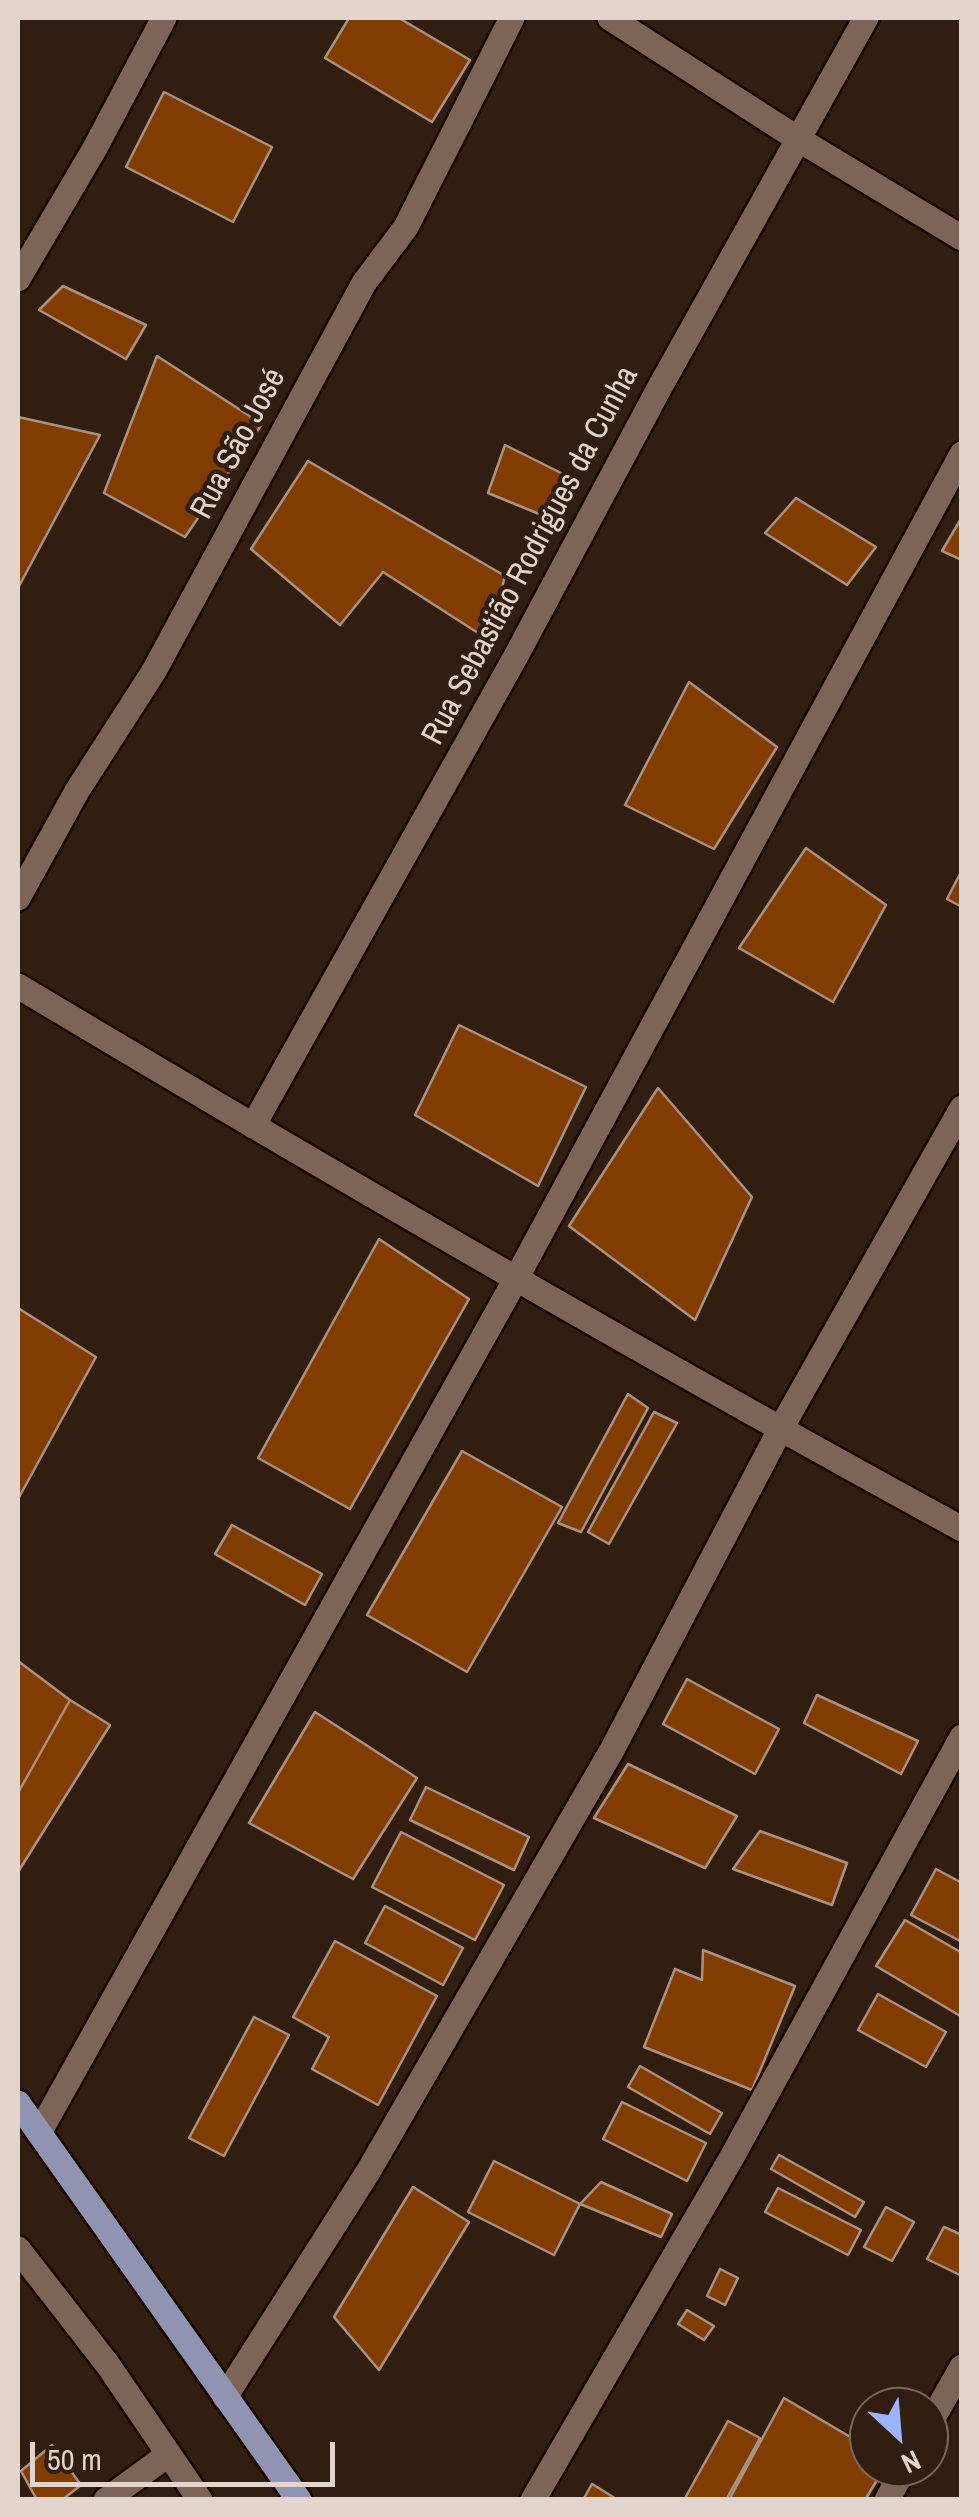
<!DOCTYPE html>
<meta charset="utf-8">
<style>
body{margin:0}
#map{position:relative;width:979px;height:2517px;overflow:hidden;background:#321e11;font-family:"Archivo Narrow",sans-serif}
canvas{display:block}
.frame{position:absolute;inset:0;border:20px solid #e3d5cd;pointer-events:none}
.north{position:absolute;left:849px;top:2387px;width:100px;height:100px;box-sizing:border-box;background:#321e11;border:2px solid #79675c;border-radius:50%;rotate:154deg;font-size:28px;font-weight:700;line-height:40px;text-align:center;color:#e3d5cd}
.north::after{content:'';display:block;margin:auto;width:35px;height:45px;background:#9cb4fd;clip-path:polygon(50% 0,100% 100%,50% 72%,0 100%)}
.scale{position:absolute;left:30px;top:2442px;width:305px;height:45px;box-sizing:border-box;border:5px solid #e3d5cd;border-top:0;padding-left:12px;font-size:30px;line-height:35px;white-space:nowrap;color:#e3d5cd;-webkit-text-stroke:8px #321e11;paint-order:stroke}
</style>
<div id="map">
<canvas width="979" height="2517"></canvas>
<div class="frame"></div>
<div class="north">N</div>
<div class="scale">50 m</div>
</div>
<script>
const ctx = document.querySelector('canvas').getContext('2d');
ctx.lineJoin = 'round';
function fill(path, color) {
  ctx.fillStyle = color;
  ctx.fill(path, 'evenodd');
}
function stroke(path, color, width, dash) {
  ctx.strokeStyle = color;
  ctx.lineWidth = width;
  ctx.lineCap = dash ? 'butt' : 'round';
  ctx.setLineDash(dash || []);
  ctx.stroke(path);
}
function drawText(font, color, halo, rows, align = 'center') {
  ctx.font = font + ' "Archivo Narrow",sans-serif';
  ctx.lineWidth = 9;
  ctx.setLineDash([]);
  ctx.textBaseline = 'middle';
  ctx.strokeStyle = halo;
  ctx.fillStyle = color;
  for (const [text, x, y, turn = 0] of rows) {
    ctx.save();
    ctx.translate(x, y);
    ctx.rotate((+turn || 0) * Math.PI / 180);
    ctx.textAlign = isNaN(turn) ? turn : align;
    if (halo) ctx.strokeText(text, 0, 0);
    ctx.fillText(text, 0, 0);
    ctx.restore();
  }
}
const building = new Path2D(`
 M349,18H399L470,60L432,122L325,58Z
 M164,92L272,147L233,222L126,167Z
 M63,286L146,325L126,359L39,310Z
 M157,356L262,424L185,537L104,493Z
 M18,417L100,435L18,588Z
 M505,445L569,477L549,518L488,493Z
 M308,461L505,576L489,640L383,572L340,625L251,549Z
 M796,498L876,547L847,585L765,533Z
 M962,517V560L942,551Z
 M689,682L777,747L714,849L625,805Z
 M806,848L886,905L833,1002L739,948Z
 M962,870V907L947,899Z
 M459,1025L586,1087L538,1186L415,1115Z
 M658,1088L752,1197L695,1320L569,1226Z
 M379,1239L469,1299L350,1509L258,1458Z
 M18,1308L96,1357L18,1499Z
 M628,1394L648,1408L581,1532L558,1523Z
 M654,1412L677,1423L609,1544L588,1532Z
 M462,1451L562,1507L467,1672L367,1615Z
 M232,1525L322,1574L305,1605L215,1554Z
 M18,1661L70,1700L18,1793Z
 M687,1679L779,1729L755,1774L663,1724Z
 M817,1695L918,1741L901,1774L804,1723Z
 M70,1700L110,1725L18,1872V1793Z
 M315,1712L417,1778L353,1879L249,1823Z
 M628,1764L737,1816L705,1868L594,1818Z
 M426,1787L529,1837L514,1870L410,1820Z
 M760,1831L847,1863L832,1905L733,1869Z
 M401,1832L504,1885L475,1940L372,1887Z
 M936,1869L962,1883V1942L911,1915Z
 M385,1906L463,1948L443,1985L365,1943Z
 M905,1920L962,1953V2017L876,1966Z
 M335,1941L437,1996L378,2105L312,2069L329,2037L293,2017Z
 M703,1950L795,1986L752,2090L644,2047L675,1969L702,1980Z
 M878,1994L946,2032L926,2067L858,2030Z
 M254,2017L289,2035L224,2156L189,2138Z
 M640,2066L722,2113L710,2134L628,2087Z
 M622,2102L706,2143L687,2181L603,2139Z
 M779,2155L864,2202L855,2217L771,2169Z
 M494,2161L580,2204L554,2255L468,2212Z
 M601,2182L672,2214L661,2237L580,2204Z
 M413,2187L469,2222L379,2370L334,2317Z
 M778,2188L861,2230L848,2255L765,2212Z
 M886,2207L914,2222L892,2261L864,2247Z
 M944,2227L962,2235V2276L927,2259Z
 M720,2269L738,2278L725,2305L707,2296Z
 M687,2310L714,2326L704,2340L678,2324Z
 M784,2398L869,2448V2467H885L865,2500H729Z
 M728,2421L760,2438L726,2500H684Z
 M52,2445L81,2485L62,2500H37L21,2471Z
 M592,2484L618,2500H583Z`);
fill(building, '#813c00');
stroke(building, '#ab9182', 2.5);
const minor = new Path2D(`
 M610,18L798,139L962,238
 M18,279L95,148L164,18
 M18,898L77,791L154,671L364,283L406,227L512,18
 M18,986C329,1172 643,1355 962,1529
 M253,1126L516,656L661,385L866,18
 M39,2133L517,1277L962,454
 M18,2249L108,2365L200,2500
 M225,2397L368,2172L612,1750L780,1430L962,1108
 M929,2425L962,2367
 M106,2500L169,2454
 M533,2500L732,2157L962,1737
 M887,2500L905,2467`);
const primary = new Path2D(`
 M18,2103L299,2500`);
stroke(minor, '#190700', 30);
stroke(primary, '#190700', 30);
stroke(minor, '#7c6456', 25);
stroke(primary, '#9093b1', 25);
drawText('32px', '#e3d5cd', '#321e11', [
 ["Rua São José",239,444,-62],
 ["Rua Sebastião Rodrigues da Cunha",531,556,-62]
]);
</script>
